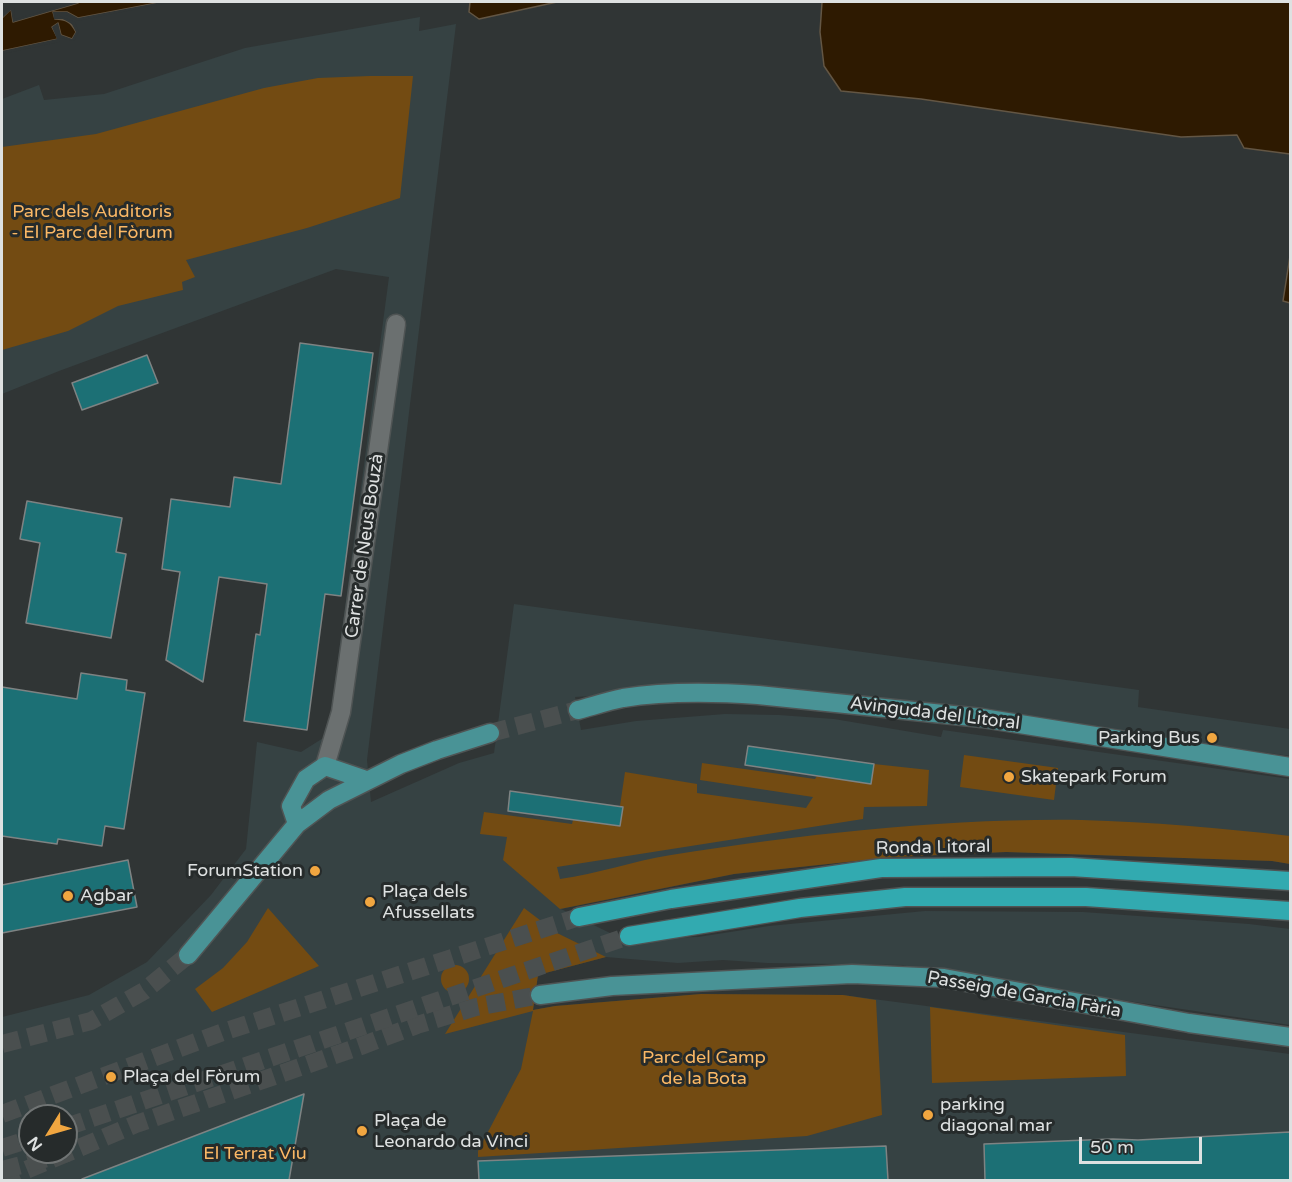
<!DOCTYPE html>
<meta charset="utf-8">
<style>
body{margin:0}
#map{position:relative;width:1292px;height:1182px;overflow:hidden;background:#303535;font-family:"Varela Round",sans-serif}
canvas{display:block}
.frame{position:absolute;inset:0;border:3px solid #dee1e1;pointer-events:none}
.north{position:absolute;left:18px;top:1104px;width:60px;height:60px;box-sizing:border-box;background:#262b2b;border:2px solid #707474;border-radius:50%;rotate:233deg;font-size:16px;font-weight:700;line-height:24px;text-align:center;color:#dee1e1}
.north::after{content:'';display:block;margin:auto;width:21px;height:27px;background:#f1a640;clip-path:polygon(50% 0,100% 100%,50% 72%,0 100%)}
.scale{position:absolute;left:1079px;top:1137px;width:123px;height:27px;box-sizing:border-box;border:3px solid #dee1e1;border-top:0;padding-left:8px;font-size:18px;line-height:21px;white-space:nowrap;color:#dee1e1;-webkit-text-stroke:4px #262b2b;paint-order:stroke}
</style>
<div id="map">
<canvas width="1292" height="1182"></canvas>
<div class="frame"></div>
<div class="north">N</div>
<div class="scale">50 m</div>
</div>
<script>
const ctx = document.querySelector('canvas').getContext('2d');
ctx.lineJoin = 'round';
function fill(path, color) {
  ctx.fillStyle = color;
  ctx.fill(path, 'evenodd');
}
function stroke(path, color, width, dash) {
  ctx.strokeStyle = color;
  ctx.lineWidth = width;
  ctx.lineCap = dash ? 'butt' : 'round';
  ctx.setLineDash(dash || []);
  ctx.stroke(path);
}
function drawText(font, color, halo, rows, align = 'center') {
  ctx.font = font + ' "Varela Round",sans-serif';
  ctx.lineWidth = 6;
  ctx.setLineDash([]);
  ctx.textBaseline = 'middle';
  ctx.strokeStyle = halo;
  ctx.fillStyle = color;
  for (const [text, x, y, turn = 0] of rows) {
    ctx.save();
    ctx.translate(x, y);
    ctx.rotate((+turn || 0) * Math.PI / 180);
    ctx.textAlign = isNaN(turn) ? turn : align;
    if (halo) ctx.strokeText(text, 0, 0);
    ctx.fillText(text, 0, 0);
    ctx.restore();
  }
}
fill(new Path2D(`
 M420,17L419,31L456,24L367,760L371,802L459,763L494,753L514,604L1139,690L1138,707L1290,729V756L859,697L736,687L575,697L581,730L636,721L725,714L779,715L834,719L941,737L943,730L1290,779V864L1272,861L1006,852L894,857L734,874L561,909L610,933L642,938L698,937L769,926L925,911L1083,912L1249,924L1290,929V1025L931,972L903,965L767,963L723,960L678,963L606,957L538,975L533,1010L555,1006L701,994L843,995L1290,1054V1180H2V1017L89,995L147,962L211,895L246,849L257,742L301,752L328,735L389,277L336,269L59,371L2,394V99L39,85L44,100L104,94L245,48ZM30,1116H66V1152H30Z`), '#364243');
fill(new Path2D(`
 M370,76H413L400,198L307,228L186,260L195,277L182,282L183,290L118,306L68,331L2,350V147L96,134L264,88L318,78Z
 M964,755L1058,768L1054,800L960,787Z
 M702,763L815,779L817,776L871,784L874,764L929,770L927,806L864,807L863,819L557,867L560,879C597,874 633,861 671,855C806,834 945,818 1082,820C1151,822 1222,828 1290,836V864L1272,861L1006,852L894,857L734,874L560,909L503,860L507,837L480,834L484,812L572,824L573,820L620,826L622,807L620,806L625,772L697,784V793L806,808L813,797L700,780Z
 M268,908L319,966L212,1012L195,989L223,968L247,942Z
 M524,908L557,933L606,957L538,975L533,1010L555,1006L701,994L843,995L876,1000L882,1115L807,1136L478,1157V1151L521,1069L533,1011L445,1034Z
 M441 979a14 14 0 1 1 28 0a14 14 0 1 1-28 0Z
 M930,1007L1125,1035L1126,1076L932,1083Z`), '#734b12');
const water = new Path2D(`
 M78,2H162L78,18L67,12H53L55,19C66,19 71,22 76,32L72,39L61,35L58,23L52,27L58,39L2,51V18L11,9L13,22L78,3Z
 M470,2H557L479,19L469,12Z
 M822,2H1290V154L1244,148L1237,135L1181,137L921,99L841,91L824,66L820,32Z
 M1290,256V303L1283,301Z`);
fill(water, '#2e1a01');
stroke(water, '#635644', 1.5);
fill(new Path2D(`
 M74,2H78V3L13,22L11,10L2,18V14L10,6L14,8L15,19Z
 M162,2H165L163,4L78,21L66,15H57L75,22L79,32L74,41L60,38L59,42L2,54V51L57,39L52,27L58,23L61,35L72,39L76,32L72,24L63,19H54L53,12H67L78,18Z`), '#303535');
const building = new Path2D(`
 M300,343L373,353L341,596L325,594L307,730L244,721L256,634L260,635L267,584L219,577L203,682L166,660L180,572L162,569L171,499L230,507L234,477L281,484Z
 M147,355L158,383L82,410L72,383Z
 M27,501L122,518L116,552L126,554L111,638L26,623L40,543L20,539Z
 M81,673L127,680L126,690L145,693L124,829L105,826L102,846L58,839L57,844L2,836V687L77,699Z
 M748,746L874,764L871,784L745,765Z
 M510,791L623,807L620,826L508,811Z
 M128,860L137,907L2,933V885Z
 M304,1094L289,1180H82V1179Z
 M1290,1132V1180H985L984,1144L1113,1139L1138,1140Z
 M886,1146L888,1180H479L478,1161Z`);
fill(building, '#1c7075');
stroke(building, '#7e8383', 1.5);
stroke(new Path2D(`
 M2,1180L67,1153`), '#4a4f4f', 18, [18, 9]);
stroke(new Path2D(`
 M490,733L578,710
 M2,1044L91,1021L144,991L188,955
 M2,1170L67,1153L136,1124L361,1046L417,1025L476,1007L540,995`), '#4a4f4f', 18, [18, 9]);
stroke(new Path2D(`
 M2,1114L223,1032L579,917
 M66,1127L629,936
 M2,1148L30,1139`), '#4a4f4f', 18, [18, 9]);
const minor = new Path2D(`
 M325,766L341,712L396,324`);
const major = new Path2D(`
 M578,710C593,706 608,701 623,698C667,691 714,692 758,695L982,718L1290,767
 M297,824L291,806L306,779L325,766L366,780
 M188,955L297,824L329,800L401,764L437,750L490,733
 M540,995L612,986L852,974L944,978L1189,1023L1290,1037`);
const highway = new Path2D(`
 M579,917L671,899L881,868L1071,867L1290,881
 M629,936L800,908L905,897H1086L1290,911`);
stroke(minor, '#4f5454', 21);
stroke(major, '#4f5454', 21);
stroke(highway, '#4f5454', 21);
stroke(minor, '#6b7070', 18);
stroke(major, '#499396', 18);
stroke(highway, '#32aab0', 18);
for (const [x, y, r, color] of [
 [1212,738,6,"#f1a640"],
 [1009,777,6,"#f1a640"],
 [315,871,6,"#f1a640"],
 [68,896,6,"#f1a640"],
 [370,902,6,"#f1a640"],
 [111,1077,6,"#f1a640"],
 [928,1115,6,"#f1a640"],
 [362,1131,6,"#f1a640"]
]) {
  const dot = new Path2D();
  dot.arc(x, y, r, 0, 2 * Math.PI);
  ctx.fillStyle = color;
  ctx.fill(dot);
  stroke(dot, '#262b2b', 2);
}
drawText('18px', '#fbb865', '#262b2b', [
 ["Parc dels Auditoris",92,212],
 ["- El Parc del Fòrum",92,233],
 ["Parc del Camp",704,1058],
 ["de la Bota",704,1079],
 ["El Terrat Viu",255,1154]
]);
drawText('18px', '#dee1e1', '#262b2b', [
 ["Carrer de Neus Bouzà",365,546,-82],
 ["Avinguda del Litoral",935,714,7],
 ["Ronda Litoral",933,848,-1],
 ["Passeig de Garcia Fària",1024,995,10]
]);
drawText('18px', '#dee1e1', '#262b2b', [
 ["Parking Bus",1200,738,"right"],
 ["Skatepark Forum",1021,777],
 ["ForumStation",303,871,"right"],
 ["Plaça dels",382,892],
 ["Afussellats",382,913],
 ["Agbar",80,896],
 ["Plaça del Fòrum",123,1077],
 ["parking",940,1105],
 ["diagonal mar",940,1126],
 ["Plaça de",374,1121],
 ["Leonardo da Vinci",374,1142]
], 'left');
</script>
